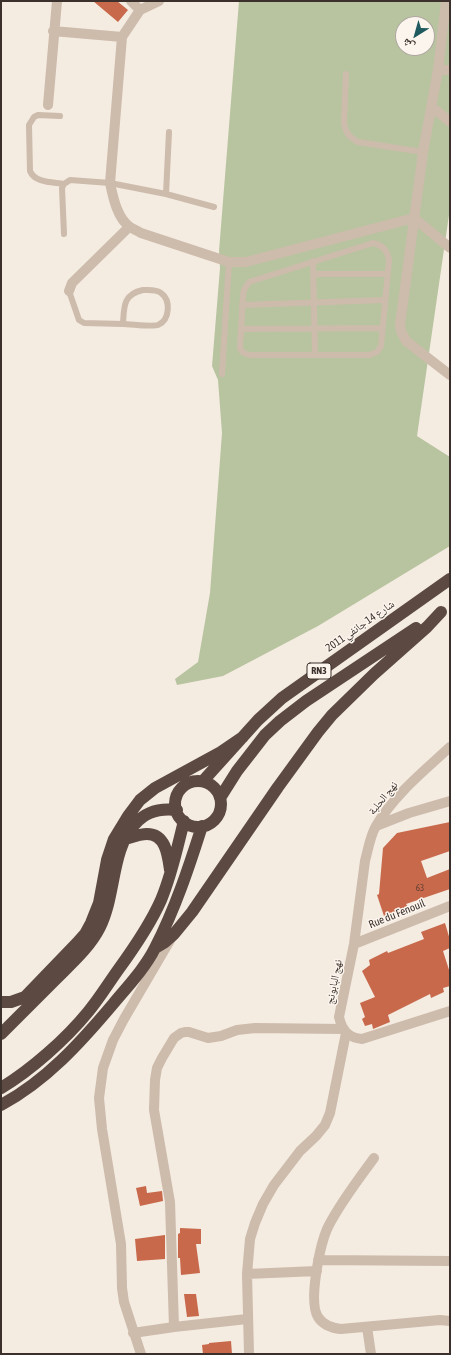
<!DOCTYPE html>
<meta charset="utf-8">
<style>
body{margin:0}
#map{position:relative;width:451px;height:1355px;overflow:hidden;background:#f4ebe1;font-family:"Asap Condensed","Noto Naskh Arabic",sans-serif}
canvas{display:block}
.frame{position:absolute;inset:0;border:2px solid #3b302b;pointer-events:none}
.north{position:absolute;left:395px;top:16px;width:40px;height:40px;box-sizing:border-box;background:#fbf5ee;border:1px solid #aea6a0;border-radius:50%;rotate:217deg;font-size:11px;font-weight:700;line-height:16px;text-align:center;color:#3b302b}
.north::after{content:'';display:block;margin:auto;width:14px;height:18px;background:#1f5a5e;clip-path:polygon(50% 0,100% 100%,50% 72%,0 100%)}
</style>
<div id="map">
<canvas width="451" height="1355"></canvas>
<div class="frame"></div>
<div class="north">ش</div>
</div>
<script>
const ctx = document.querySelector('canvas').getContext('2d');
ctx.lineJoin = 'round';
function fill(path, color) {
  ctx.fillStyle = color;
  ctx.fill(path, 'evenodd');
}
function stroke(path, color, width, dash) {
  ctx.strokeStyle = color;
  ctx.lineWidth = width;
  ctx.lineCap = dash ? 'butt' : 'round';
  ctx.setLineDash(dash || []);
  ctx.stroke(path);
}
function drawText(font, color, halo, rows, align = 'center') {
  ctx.font = font + ' "Asap Condensed","Noto Naskh Arabic",sans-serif';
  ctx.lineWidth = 3;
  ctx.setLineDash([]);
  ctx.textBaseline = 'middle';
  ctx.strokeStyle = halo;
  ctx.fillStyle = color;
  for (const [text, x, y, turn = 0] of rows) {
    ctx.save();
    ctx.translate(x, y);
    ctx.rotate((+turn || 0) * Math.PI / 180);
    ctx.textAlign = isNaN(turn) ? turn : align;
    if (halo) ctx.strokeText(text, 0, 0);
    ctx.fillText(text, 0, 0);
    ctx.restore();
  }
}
fill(new Path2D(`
 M239,1H450V208L417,436L450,457V546L318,626L223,676L177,685L175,679L198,662L210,593L222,433L218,380L212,366L220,268L219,251ZM403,24H427V48H403Z`), '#b8c4a0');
fill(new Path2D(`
 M93,1H117L128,10L118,22Z
 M450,822V851L421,861L427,878L450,869V889L406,904L408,907L384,916L377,895L379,894L383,848L397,833Z
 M445,923L450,940V948L443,951L450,973V986L443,988L444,992L431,998L430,994L388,1015L390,1022L373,1029L372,1024L365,1026L362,1019L365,1017L360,1003L375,997L362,971L370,965L369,960L387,951L388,953L424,939L421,932Z
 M146,1186L147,1193L162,1191L163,1201L140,1206L136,1188Z
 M180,1228L201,1229V1244H196L200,1273L181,1275L180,1258H178V1234L180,1233Z
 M165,1235V1259L137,1261L135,1239Z
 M184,1294H196L199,1316L187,1317Z
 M231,1341L232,1354H203L202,1345L209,1344V1343Z`), '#c8694b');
stroke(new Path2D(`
 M346,74L344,122C345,132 349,137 358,142L423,152
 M60,116L38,115L34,117L29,125L30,171C35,183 52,182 64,184
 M166,194L169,132
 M64,234L62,188L64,184L70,180L110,183L166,194L214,207
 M373,243C383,245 388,251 389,261L381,346L377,352L369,355H250C245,354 242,353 240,348L243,295L244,290L249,282Z
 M313,261L315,355
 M314,274H388
 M143,290C149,290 156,289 161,293C171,300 170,320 158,325C152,327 131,324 123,324C124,307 123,294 143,290Z
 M69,291L79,320L84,323L123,324
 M242,305L385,300
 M241,329L382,328
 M222,374L229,262`), '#cdbbac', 6);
stroke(new Path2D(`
 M131,1L140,10
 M159,1L140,10L122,37L110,183C113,197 117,218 130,227C133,229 138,231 141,233L229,262H246L414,218L450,248
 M446,1L438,70L423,152L400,325L401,331L406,341L450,375
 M53,31L122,37
 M438,70H450
 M48,105L57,1
 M432,107L450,122
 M69,291L72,283L129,227
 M450,747C424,771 394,795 376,826C370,836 368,850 365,861L354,944L339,1017C342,1030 348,1038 362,1039L450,1011
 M376,826L409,813L450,801
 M354,944L450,906
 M374,1158C358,1180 340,1203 328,1227C320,1244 308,1302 318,1317C323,1325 332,1328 341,1329L440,1320L450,1321
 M318,1260L450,1261
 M247,1274L317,1271
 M174,1327L170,1202L154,1110L155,1080L157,1068L162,1058L174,1038L181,1033L185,1032H189L208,1038L221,1036L237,1030L255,1028L344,1029
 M367,1327L371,1354
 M133,1333L174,1327L247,1319
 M141,1354L124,1302L122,1288L121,1244L102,1129L99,1098L103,1068L113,1040L124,1019L172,937
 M249,1354L247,1274L250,1239L255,1223L263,1204L274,1185L300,1151L316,1136L325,1125L330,1113L346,1033`), '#cdbbac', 10);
stroke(new Path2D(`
 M203,781L258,720L282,698L450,579
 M175 804a23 23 0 1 1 46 0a23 23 0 1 1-46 0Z
 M220,798L237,771L265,735L280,721L306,701L416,628
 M125,839C132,837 140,834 147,834C166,834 168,856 170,870
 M155,948L165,942L174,934L192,912L278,787L318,732L332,715L374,674L427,627L441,612
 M1,1002H11L25,997L77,943L85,934L91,923L99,903L107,860L114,839L128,816L140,800L155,788L221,752L243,737
 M1,1034C20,1015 38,997 57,978C73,962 90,947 100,927C116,895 111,850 135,824C146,811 161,808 177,810
 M1,1088C31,1070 66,1039 88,1012C99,999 108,984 118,970C134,948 150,925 161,900C172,874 177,848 184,821
 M1,1105C46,1081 81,1042 113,1004C128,986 145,968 155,948C175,909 189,867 202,826`), '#5c4a42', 12);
drawText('9px', '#5e3e33', null, [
 ["63",420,888]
]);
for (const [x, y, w] of [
 [319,671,24]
]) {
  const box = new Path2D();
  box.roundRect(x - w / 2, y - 8, w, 16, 3);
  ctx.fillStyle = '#fbf5ee';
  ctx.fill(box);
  stroke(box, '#3b302b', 1);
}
drawText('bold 10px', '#3b302b', null, [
 ["RN3",319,671]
]);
drawText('11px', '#3b302b', '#fbf5ee', [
 ["شارع 14 جانفي 2011",360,626,-35],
 ["نهج الحلبة",383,798,-51],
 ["Rue du Fenouil",397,914,-22],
 ["نهج البابونج",334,982,-79]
]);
</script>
